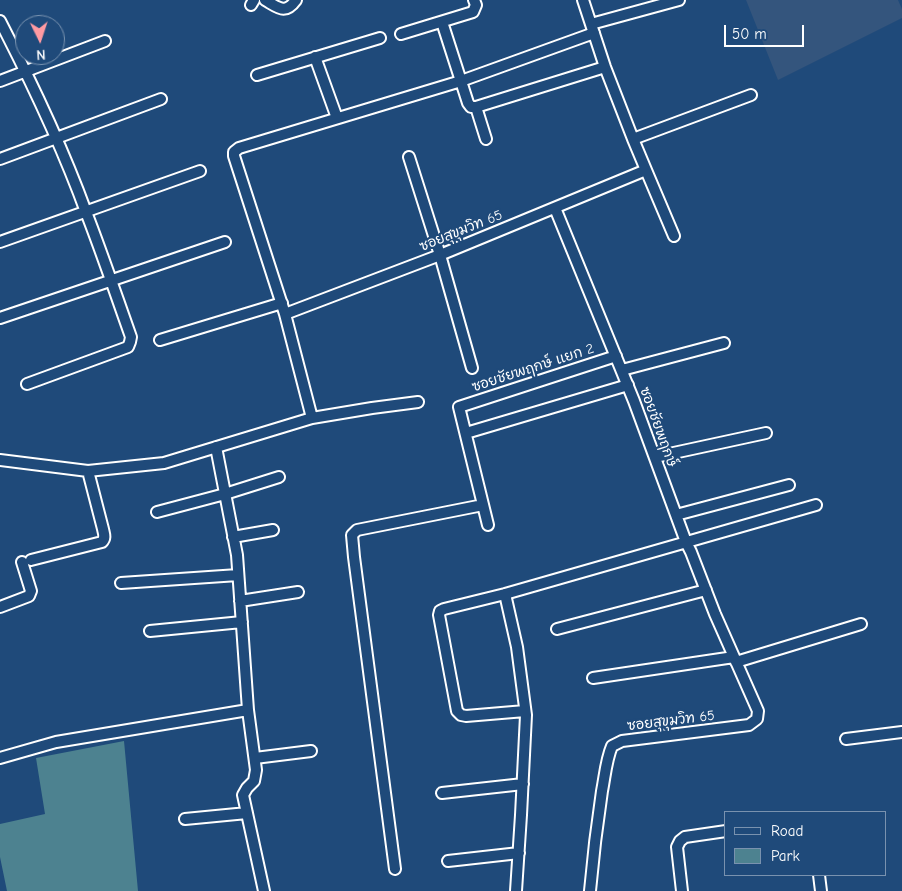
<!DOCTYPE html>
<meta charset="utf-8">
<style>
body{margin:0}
#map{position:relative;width:902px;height:891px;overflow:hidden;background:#1f4a7a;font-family:"Comic Neue",sans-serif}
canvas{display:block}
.legend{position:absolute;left:724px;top:811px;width:162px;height:65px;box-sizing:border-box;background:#1f4a7a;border:1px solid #7992af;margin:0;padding:6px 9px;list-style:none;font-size:15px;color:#fff}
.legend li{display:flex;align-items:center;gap:10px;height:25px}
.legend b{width:25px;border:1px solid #7992af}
.north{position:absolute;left:15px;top:15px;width:50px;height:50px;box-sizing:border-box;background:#1f4a7a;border:1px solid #7992af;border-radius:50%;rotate:176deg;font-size:14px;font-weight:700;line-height:20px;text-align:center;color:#fff}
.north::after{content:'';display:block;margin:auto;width:18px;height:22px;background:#ff9aa2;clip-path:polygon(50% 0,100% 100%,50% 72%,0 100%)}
.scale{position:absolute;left:724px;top:25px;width:80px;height:22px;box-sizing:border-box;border:2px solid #fff;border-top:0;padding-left:6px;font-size:15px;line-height:18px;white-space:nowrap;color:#fff;-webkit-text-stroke:4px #1f4a7a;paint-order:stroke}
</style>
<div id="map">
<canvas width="902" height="891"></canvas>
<ul class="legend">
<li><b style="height:6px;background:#1f4a7a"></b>Road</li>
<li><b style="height:14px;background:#4d8290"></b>Park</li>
</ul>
<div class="north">N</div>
<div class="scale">50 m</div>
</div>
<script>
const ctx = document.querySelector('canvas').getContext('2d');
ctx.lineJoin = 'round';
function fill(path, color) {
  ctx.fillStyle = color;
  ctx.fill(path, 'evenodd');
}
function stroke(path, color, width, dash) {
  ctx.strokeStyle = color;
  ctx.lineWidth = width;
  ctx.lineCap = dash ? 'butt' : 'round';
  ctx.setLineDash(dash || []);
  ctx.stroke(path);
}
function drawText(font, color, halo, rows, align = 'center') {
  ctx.font = font + ' "Comic Neue","Playpen Sans Thai",sans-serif';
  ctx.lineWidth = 4.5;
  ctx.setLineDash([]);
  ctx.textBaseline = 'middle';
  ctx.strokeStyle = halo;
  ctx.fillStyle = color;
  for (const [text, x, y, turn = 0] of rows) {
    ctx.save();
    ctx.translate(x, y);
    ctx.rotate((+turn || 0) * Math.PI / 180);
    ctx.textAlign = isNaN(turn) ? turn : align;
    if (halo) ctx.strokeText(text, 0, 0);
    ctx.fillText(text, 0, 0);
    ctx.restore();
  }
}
fill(new Path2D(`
 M746,0H898L902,9V18L778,80Z`), '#34557d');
fill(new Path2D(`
 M124,741L138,891H7L0,857V824L45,814L36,758Z`), '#4d8290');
const minor = new Path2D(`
 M265,0C279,8 285,15 296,0
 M251,5L254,0
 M0,21C32,83 62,146 86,212C102,253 116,295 131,337L130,342L128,347L27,384
 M442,22L468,103L471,107H476L605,67
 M591,24L679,0
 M401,34L473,12L476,5L474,0
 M315,57L337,118
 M257,75L380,38
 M0,81L105,41
 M476,107L486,139
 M633,139L751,95
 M409,157L440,255L472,368
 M0,159L161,99
 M646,170L674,236
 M555,208L634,401L686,542L691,552L715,614L758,711L757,719L749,725L622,741L612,746C606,760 605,776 602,791C597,824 593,857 590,891
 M0,242L200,171
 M285,314L440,255L646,170L633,139L605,67L583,0
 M0,318L225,242
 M160,340L282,303
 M622,370L724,343
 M312,418L285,314L234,156V152L239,148L461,81L594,33
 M466,433L628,385
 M216,447L237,555L248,710L256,770L254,781L247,788L243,795L264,891
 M655,457L766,433
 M0,460L88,471L164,463L312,418L372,408L418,402
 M157,512L225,494L279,477
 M676,515L789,485
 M488,525L459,407L616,356
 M233,537L273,530
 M31,560L102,542C106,538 104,534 103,529L88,471
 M121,583L238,575
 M505,594L517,647L526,715L521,815L516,891
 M240,601L298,592
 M0,607L29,596L31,591L22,562
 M557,629L706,590
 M150,631L242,622
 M736,662L861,624
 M593,678L734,657
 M525,711L466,716L461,715L457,711L439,615L440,611L444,609L505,594L816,505
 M846,739L902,732
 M0,758L56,742L248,710
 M255,758L311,751
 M442,793L523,784
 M185,819L247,813
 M448,861L519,853
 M395,869L354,557L352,535L357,530L483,505
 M819,875L821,891
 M682,891L677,847L680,841L685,837L726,831`);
stroke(minor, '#fff', 14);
stroke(minor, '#1f4a7a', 10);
drawText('14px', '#fff', '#1f4a7a', [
 ["ซอยสุขุมวิท 65",461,231,-22],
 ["ซอยชัยพฤกษ์ แยก 2",533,368,-18],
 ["ซอยชัยพฤกษ์",658,427,70],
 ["ซอยสุขุมวิท 65",671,721,-7]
]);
</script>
